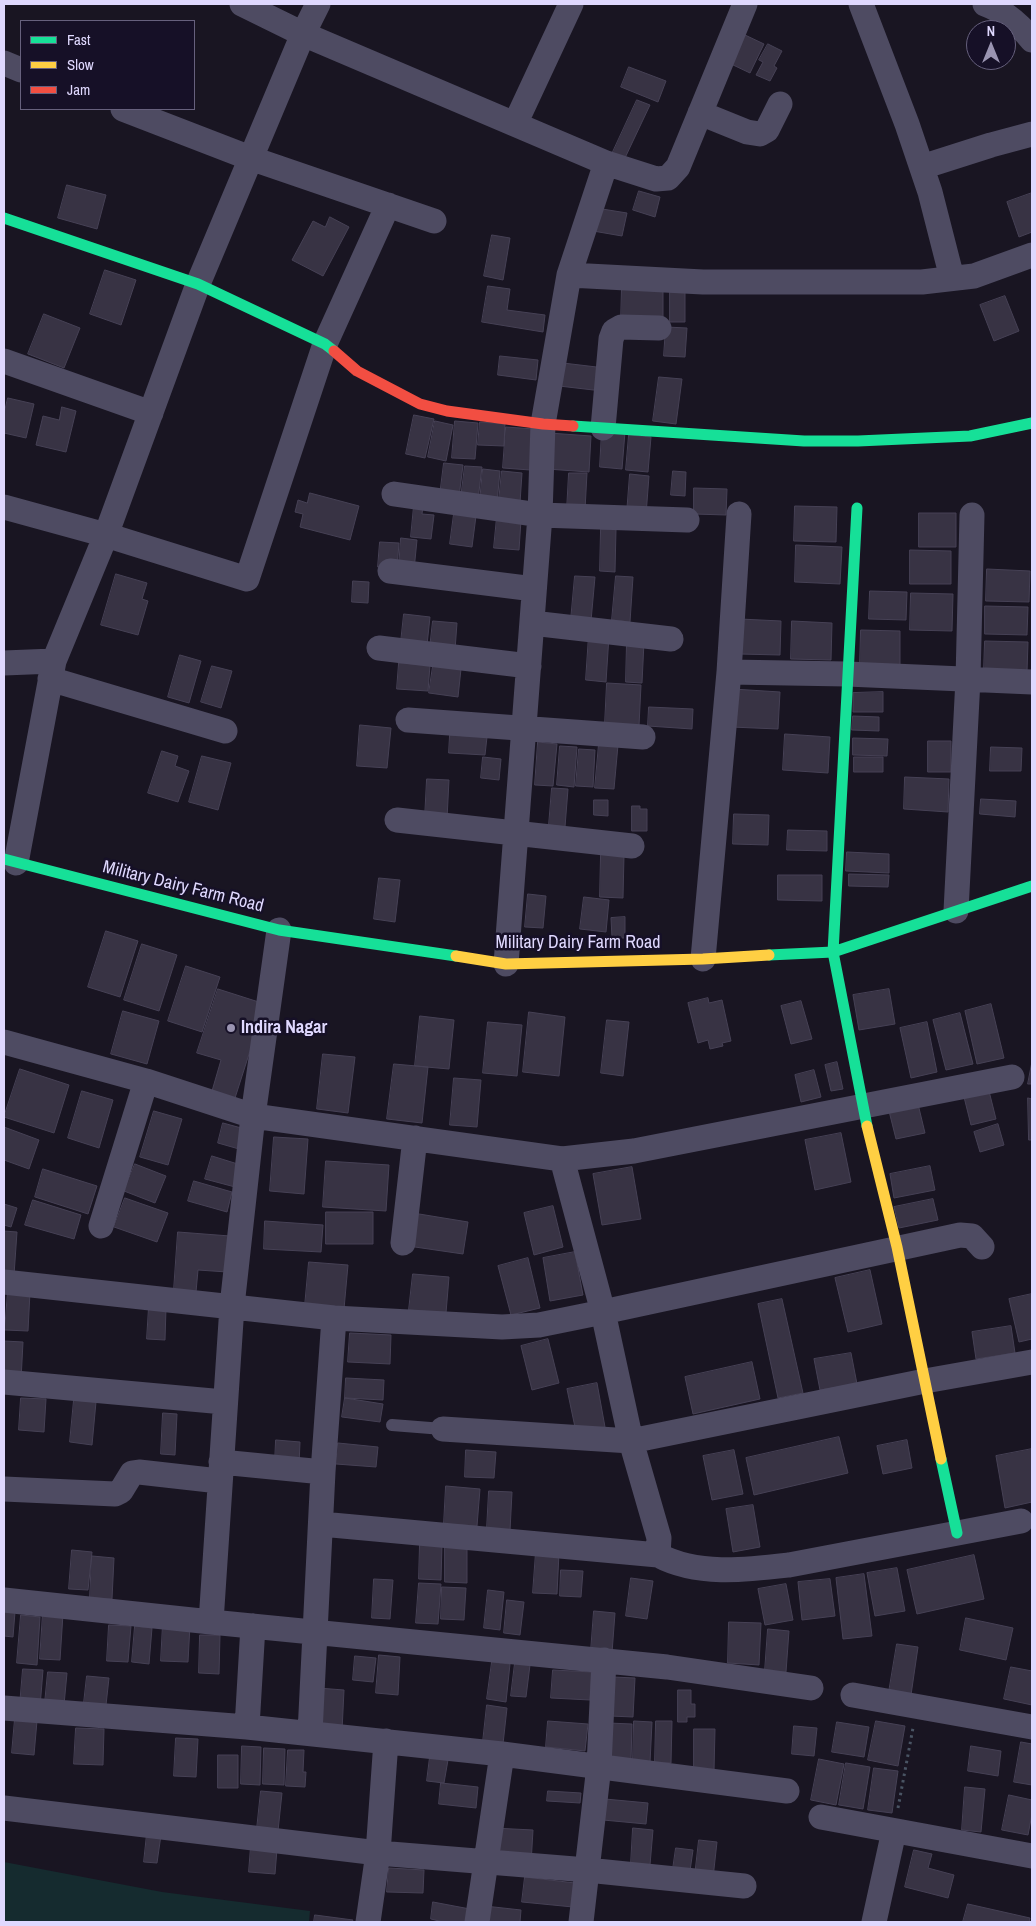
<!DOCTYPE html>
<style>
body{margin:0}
#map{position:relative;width:1036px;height:1926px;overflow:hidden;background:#191522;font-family:"Archivo Narrow",sans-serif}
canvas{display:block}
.frame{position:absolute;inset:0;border:5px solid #dfd8fe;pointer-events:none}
.legend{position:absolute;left:20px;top:20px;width:175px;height:90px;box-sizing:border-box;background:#161027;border:1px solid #66607d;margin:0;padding:6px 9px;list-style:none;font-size:15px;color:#dfd8fe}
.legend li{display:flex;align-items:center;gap:10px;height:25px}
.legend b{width:25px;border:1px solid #66607d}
.north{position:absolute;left:966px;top:20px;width:50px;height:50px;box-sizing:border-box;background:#161027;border:1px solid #66607d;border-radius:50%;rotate:0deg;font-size:14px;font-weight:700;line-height:20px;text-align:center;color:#dfd8fe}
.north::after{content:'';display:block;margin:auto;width:18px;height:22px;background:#9a94b1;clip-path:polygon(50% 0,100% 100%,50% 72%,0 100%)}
</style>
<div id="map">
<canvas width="1036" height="1926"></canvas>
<div class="frame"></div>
<ul class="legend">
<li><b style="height:6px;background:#16e098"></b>Fast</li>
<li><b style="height:6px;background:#ffcf43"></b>Slow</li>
<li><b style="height:6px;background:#f24e42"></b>Jam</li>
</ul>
<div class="north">N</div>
</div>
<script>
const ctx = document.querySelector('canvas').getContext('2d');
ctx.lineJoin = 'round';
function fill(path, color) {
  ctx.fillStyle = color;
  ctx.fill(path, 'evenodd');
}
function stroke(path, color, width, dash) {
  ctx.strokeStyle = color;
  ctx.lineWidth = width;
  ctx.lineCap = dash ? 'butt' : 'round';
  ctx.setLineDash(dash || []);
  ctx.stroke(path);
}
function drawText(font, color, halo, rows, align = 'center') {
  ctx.font = font + ' "Archivo Narrow",sans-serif';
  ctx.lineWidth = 5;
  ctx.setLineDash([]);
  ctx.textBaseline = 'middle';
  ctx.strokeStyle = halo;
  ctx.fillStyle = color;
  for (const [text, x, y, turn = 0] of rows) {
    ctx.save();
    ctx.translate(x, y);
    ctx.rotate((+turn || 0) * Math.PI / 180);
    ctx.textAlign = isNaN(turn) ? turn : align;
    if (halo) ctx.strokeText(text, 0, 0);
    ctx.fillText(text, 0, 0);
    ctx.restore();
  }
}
fill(new Path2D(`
 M4,1862L162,1892L310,1911L309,1922H4Z`), '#152b2f');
const building = new Path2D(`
 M745,35L764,44L750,73L731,64Z
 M768,44L782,51L774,66L777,68L770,81L756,75L763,62L759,60Z
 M629,67L666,81L658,102L621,87Z
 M637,100L650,105L624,160L612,154Z
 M67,185L106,195L97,229L58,218Z
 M639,191L660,197L655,217L633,210Z
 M1032,193V232L1019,237L1007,202Z
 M596,208L627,213L622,236L593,231Z
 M330,217L349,227L323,276L292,260L313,221L325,227Z
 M492,235L510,238L503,280L484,276Z
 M105,270L136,280L121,325L90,314Z
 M488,286L510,289L507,310L545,315L543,332L482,322Z
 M622,286L663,287V323L621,322Z
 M670,291L685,292V322H670Z
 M1005,296L1019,331L994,341L980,305Z
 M44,314L80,328L64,368L28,354Z
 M666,327L687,328L685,357L664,356Z
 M500,356L538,360L536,380L498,375Z
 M563,363L605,368L602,391L559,386Z
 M659,377L682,379L676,424L653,421Z
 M8,398L34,404L26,438L4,433V414Z
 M62,407L76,411L66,452L36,445L43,416L59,420Z
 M414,415L434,419L425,458L406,454Z
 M435,421L453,425L446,461L428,457Z
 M455,421L478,423L475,459L452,458Z
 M480,422L505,424L504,446L478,445Z
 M506,427L534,429L530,470L503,468Z
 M602,431L625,432L622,469L600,467Z
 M549,433L591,436L589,472L547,469Z
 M629,435L651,437L648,472L626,470Z
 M444,463L463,465L459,497L440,495Z
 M465,466L482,467L478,500L461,498Z
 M483,469L500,471L497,503L480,501Z
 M502,471L522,473L520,503L499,501Z
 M673,471L686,472L685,496L671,495Z
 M569,473H587L585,510H567Z
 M630,474L649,476L646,515L627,513Z
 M694,488L727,489L726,515L694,514Z
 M310,493L359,506L350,540L300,527L303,514L295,512L298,500L307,503Z
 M414,506H423L422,514L434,515L431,539L411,537Z
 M795,506L837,507L836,542L794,541Z
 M919,513H956V547H919Z
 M454,514L476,516L472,547L450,544Z
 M497,517L521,520L519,550L494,548Z
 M601,529H616L615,572L600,571Z
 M401,538L417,540L414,570L399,568Z
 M380,542L399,543L397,568L378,567Z
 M796,545L842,547L840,584L795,582Z
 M910,550L951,551V584H910Z
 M987,569L1030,571L1029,602L986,601Z
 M116,574L147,583L142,599L148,601L138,635L101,625Z
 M575,576L595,577L591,621L571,620Z
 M616,576L633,577L630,622L612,620Z
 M353,581L369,582L368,603L352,602Z
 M870,591L907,592L906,620L869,619Z
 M911,593L953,594L952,631L910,630Z
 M985,606L1028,607L1027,635L985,634Z
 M404,614L430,617L427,645L401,642Z
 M740,619L781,621L780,655L739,654Z
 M433,621L457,623L455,650L430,648Z
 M792,621L832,623L831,660L791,659Z
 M861,630L900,631V666L860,665Z
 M589,635L609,636L606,682L586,680Z
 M627,641L644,642L642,683L626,682Z
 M985,641L1028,642L1027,672L984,671Z
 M180,655L201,661L189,703L168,697Z
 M399,663L430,665L428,691L397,689Z
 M212,666L232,671L221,708L201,702Z
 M433,666L461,669L458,697L429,693Z
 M607,683L641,685L639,726L605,724Z
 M733,689L780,692L778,729L731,727Z
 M883,692V712H853V693Z
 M649,707L693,709L692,729L648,726Z
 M853,716L879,717V731L852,730Z
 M360,725L391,728L387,768L357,766Z
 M785,734L830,737L828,773L783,770Z
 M450,735L487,737L485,755L449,753Z
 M853,738L888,739L887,756L853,755Z
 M928,741H951V772H928Z
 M538,742L557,744L553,786L535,785Z
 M599,744L618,745L614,789L595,788Z
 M560,746L577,747L574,787L557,785Z
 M991,747L1022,748L1021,771H990Z
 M579,749L595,750L593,787L576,786Z
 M162,751L178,756L175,766L189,771L178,802L148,793Z
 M202,756L231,763L218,810L189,802Z
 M483,757L501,759L499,780L481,778Z
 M854,757H883V772H854Z
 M905,777L949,779L948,812L904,809Z
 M427,779L449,780L447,819L425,818Z
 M552,788L568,789L565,827L549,825Z
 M981,799L1016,801L1015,817L980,814Z
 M594,800H608V816L594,815Z
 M632,806H640V809H647V831H632Z
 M734,814L769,815L768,845L733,844Z
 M788,830L827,831V851L787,850Z
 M847,852L889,854V873L846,871Z
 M601,854L624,855L623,898L600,897Z
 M849,874L889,875L888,887L849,886Z
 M778,875H822V901L778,900Z
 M379,878L400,880L395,922L374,919Z
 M528,894L546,896L543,928L525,927Z
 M584,897L609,900L606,932L580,929Z
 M625,917V938H612L611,918Z
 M106,931L138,941L120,997L88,987Z
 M142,944L177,955L159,1011L124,1000Z
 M186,966L220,977L202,1032L168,1021Z
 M218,989L265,1004L235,1098L212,1091L221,1060L197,1053Z
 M889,989L895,1024L859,1030L853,995Z
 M708,998L709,1003L722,1000L731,1041L722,1043L723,1046L710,1049L708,1040L698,1043L688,1003Z
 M801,1001L812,1039L791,1044L781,1006Z
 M991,1004L1004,1058L977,1064L965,1011Z
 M123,1011L159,1021L147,1064L111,1054Z
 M529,1012L565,1017L559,1076L523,1072Z
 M960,1013L973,1064L946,1070L933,1020Z
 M420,1016L454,1020L449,1069L415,1066Z
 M607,1020L629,1022L623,1076L601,1073Z
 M488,1022L522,1025L517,1076L483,1073Z
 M927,1022L937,1072L911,1078L900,1028Z
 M323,1054L355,1057L348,1113L317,1109Z
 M837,1062L843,1089L831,1091L825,1065Z
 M1032,1062V1084H1028Z
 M394,1064L428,1067L422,1123L387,1119Z
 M20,1069L69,1085L54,1133L4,1117Z
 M814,1070L821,1097L801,1102L795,1075Z
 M454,1078L481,1080L477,1127L450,1125Z
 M82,1091L113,1100L99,1148L68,1138Z
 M989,1091L996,1119L971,1125L964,1097Z
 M1028,1098L1032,1099V1140H1029Z
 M918,1104L925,1133L896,1139L889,1111Z
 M154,1111L182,1119L168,1165L140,1157Z
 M223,1123L245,1129L239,1149L218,1143Z
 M998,1124L1004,1145L980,1152L974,1132Z
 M4,1127L39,1140L29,1169L4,1160Z
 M841,1133L851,1182L815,1190L805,1140Z
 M274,1137L308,1139L304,1194L270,1191Z
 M212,1156L241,1165L235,1187L205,1179Z
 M326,1161L389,1165L386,1211L323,1207Z
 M135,1164L166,1176L155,1203L124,1191Z
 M930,1166L935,1190L894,1198L890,1174Z
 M632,1167L641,1219L602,1225L593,1174Z
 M43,1169L97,1186L88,1214L35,1197Z
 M194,1181L232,1192L227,1212L188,1201Z
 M125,1198L168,1213L157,1242L114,1227Z
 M933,1199L938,1220L899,1228L894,1207Z
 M33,1200L81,1215L74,1239L25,1225Z
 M4,1204L17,1208L11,1227L4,1225Z
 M553,1206L563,1247L534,1255L524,1213Z
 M326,1212H373V1244H326Z
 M413,1213L468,1222L463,1254L408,1246Z
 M265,1221L323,1225L321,1252L264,1249Z
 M4,1231L17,1232L14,1275L4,1274Z
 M178,1232L230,1236L227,1272L198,1270L196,1292L174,1290Z
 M575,1252L583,1295L550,1301L543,1258Z
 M528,1258L540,1308L511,1315L498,1266Z
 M309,1262L348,1265L344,1309L305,1306Z
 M870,1270L882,1324L848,1332L835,1278Z
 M413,1274L449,1277L446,1313L409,1310Z
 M8,1291L30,1292L28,1331L5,1330Z
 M1032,1294V1339L1019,1342L1009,1299Z
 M782,1299L803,1393L778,1398L758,1304Z
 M149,1307L166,1308L165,1340L147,1339Z
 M1011,1326L1015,1353L976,1359L972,1332Z
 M350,1333L391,1335L390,1364L348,1362Z
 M548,1339L559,1383L532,1390L521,1346Z
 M4,1341L23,1342L21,1380H4Z
 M851,1353L857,1384L820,1390L814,1359Z
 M752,1362L760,1399L693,1414L685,1377Z
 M346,1378L384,1380L383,1400L345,1398Z
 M597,1383L605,1427L576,1432L567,1389Z
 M21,1398L46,1399L44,1432L19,1430Z
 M345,1398L383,1404L380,1422L342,1417Z
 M74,1400L96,1402L92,1445L70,1442Z
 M163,1413L177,1414L175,1455L161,1454Z
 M839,1437L848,1473L754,1495L746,1458Z
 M276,1440L300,1442L299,1465L275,1463Z
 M907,1440L912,1468L883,1474L877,1446Z
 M338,1443L378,1447L376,1467L336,1464Z
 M1032,1449V1502L1005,1508L996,1456Z
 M466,1450L496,1452L494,1478L465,1477Z
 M734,1450L743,1494L712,1500L703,1456Z
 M446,1486L480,1489L477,1526L444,1524Z
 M489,1491L512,1492L510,1531L487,1529Z
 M753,1505L760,1547L733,1552L726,1509Z
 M420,1543L442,1544L441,1580L419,1579Z
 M445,1546H467V1583L445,1582Z
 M72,1550L92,1552L88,1590L69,1589Z
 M536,1552L559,1553L557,1594L533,1593Z
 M974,1555L984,1599L917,1614L907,1570Z
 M92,1556L114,1558L112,1599L90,1598Z
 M897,1568L905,1611L875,1616L867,1573Z
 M561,1570L583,1571L581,1597L560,1596Z
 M864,1574L872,1636L843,1639L836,1578Z
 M631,1578L653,1581L647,1619L626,1616Z
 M374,1579L393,1580L390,1619L372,1618Z
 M830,1579L835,1616L802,1620L798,1582Z
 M419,1583L441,1584L438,1624L416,1623Z
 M786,1584L793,1620L765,1625L758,1589Z
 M442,1587L466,1588L464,1620L441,1619Z
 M488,1590L504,1592L500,1630L484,1628Z
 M507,1600L524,1602L520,1635L504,1633Z
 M4,1611L15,1612L13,1637L4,1636Z
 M594,1611L615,1613L612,1653L591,1651Z
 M43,1613L63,1614L60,1660L40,1659Z
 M21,1615L40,1617L37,1665L17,1663Z
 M966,1618L1013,1628L1006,1660L960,1650Z
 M729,1622L761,1623L759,1665L728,1663Z
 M163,1624L190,1625L188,1662L161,1661Z
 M109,1625L131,1626L128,1662L107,1661Z
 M135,1626L152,1628L149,1664L132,1662Z
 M768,1629L789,1631L786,1672L765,1671Z
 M200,1635H220L219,1674L199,1673Z
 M897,1644L918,1647L911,1695L889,1692Z
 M379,1655L400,1657L398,1695L376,1693Z
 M355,1656L376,1658L373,1682L353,1680Z
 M492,1662L510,1664L506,1702L487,1699Z
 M515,1663L530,1665L526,1697L511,1696Z
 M1011,1667L1032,1671V1705L1004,1699Z
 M23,1669L43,1670L40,1707L20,1705Z
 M553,1670L592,1672L590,1700L551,1698Z
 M48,1672L67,1673L64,1705L45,1703Z
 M87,1676L109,1678L105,1714L83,1712Z
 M613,1677L635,1678L633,1717L610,1716Z
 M318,1688L344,1690L342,1731L315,1729Z
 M678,1690H691V1704H695V1717H687V1722H678Z
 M487,1705L507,1708L503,1744L483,1742Z
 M15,1719L37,1721L34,1755L12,1753Z
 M548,1721L588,1724L585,1751L546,1747Z
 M634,1721L652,1722L650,1763L633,1762Z
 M656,1721H672L671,1763H655Z
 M876,1721L905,1726L898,1766L868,1760Z
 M837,1722L869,1727L864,1757L832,1752Z
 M608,1723L632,1724L631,1760L607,1759Z
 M794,1726L817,1728L814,1756L792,1754Z
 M76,1728L104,1729L103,1765L74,1764Z
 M694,1729H715L714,1771H694Z
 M176,1738L198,1739L196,1777L174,1776Z
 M1021,1742L1032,1744V1785L1014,1782Z
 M242,1746L261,1747L260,1785L241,1784Z
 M971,1746L1001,1751L998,1776L968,1771Z
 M264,1748L285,1749L284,1785L263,1784Z
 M288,1750H304L303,1772H306L305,1787L286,1786Z
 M218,1755H238V1788H218Z
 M430,1757L448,1760L444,1783L427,1781Z
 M819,1759L844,1764L836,1805L811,1800Z
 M846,1763L870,1767L863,1809L839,1805Z
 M874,1768L898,1771L892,1813L868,1810Z
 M441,1783L478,1787L476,1808L439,1804Z
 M965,1787L985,1789L981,1832L962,1830Z
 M261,1791L282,1793L278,1831L257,1829Z
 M548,1791L581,1793L580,1803L547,1801Z
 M1009,1795L1032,1800V1814L1028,1835L1002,1830Z
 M605,1799L648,1803L646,1824L603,1820Z
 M493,1828L533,1830L531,1864L491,1861Z
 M633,1828L653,1830L650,1865L631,1864Z
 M147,1834L161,1835L157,1863L144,1862Z
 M699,1840L717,1842L713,1878L695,1876Z
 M251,1846L277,1849L275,1874L249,1872Z
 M676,1848L693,1850L690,1871L673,1869Z
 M914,1850L932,1854L928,1868L954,1875L948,1898L905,1887Z
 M389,1868L424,1870L423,1893L387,1892Z
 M525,1877L575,1883L573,1907L522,1902Z
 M433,1902L470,1909V1922H443L431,1919Z
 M968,1904L1030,1918L1029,1922H963Z
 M485,1906L521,1910L520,1922H484Z
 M315,1915L353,1920L352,1922H314Z`);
fill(building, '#383344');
stroke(building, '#464155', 1);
stroke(new Path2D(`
 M898,1808L913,1728`), '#495463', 3, [2.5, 4]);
stroke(new Path2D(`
 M392,1425L443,1429`), '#4e4b62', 12);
stroke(new Path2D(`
 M242,4L303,34L606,163L656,179L668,178L678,167L745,4
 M861,4L907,124L930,192L952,278
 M985,4C1004,11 1019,24 1032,40
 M4,63L21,70
 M123,109L250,158L434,221
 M700,113L747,132L760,134L767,130L780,104
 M515,124L571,4
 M922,167L991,145L1032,134
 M569,275L703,282H922L974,276L1032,255
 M4,361L151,413
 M603,428L611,339L614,331L621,327L659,328
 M394,494L540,515L687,520
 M4,507L106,535L247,579L325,344L388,205
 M390,571L534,589
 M532,623L671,639
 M379,648L529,666
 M4,663L54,661
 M729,672L739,514
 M50,679L225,731
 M408,720L643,737
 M397,820L632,846
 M16,863L54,661L106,535L198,284L303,34L318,4
 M956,911L968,679L972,515
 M703,959L729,672L847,674L1032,682
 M506,964L540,515L543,424L569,275L606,163
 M4,1042L146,1081L253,1116L562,1159L634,1151L1012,1077
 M101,1226L146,1081
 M403,1243L415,1138
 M4,1282L334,1318L502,1327L539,1325L603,1312L960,1235L972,1236L982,1247
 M4,1382L224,1402
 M443,1429L631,1441L925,1381L1032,1362
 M221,1462L323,1472
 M4,1489L115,1494L121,1491L132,1473L139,1472L219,1481
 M321,1524L658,1555L659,1538L631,1441L603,1312L562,1159
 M658,1555C697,1576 746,1570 789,1565L1021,1521
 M4,1600L211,1622L667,1667L811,1688
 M211,1622L232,1306L253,1116L279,930
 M853,1695L1032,1727
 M4,1708L247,1727L502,1754L787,1791
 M247,1727L253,1626
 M310,1733L323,1472L334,1318
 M4,1808L378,1853L587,1870L744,1886
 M821,1817L1032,1856
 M368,1922L378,1853L386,1741
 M477,1922L502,1754
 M581,1922L599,1766L604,1660
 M874,1922L894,1831`), '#4e4b62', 25);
stroke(new Path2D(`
 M4,218L198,284L325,344L334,351
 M573,426L804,441H858L970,436L1032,423
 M857,508L833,952L867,1126
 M4,859L279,930L456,956
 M769,955L833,952L1032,886
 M941,1459L957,1533`), '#16e098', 11);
stroke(new Path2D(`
 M456,956L506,964L703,959L769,955
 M867,1126L897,1247L941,1459`), '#ffcf43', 11);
stroke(new Path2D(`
 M334,351L357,371L420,404L447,411L543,424L573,426`), '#f24e42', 11);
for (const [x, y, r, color] of [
 [231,1028,5,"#9a94b1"]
]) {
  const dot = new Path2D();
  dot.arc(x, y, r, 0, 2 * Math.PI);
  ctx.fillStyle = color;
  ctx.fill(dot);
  stroke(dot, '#161027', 2);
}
drawText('18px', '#dfd8fe', '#161027', [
 ["Military Dairy Farm Road",183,887,14],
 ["Military Dairy Farm Road",578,943]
]);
drawText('bold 18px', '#dfd8fe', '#161027', [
 ["Indira Nagar",241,1028]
], 'left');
</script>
